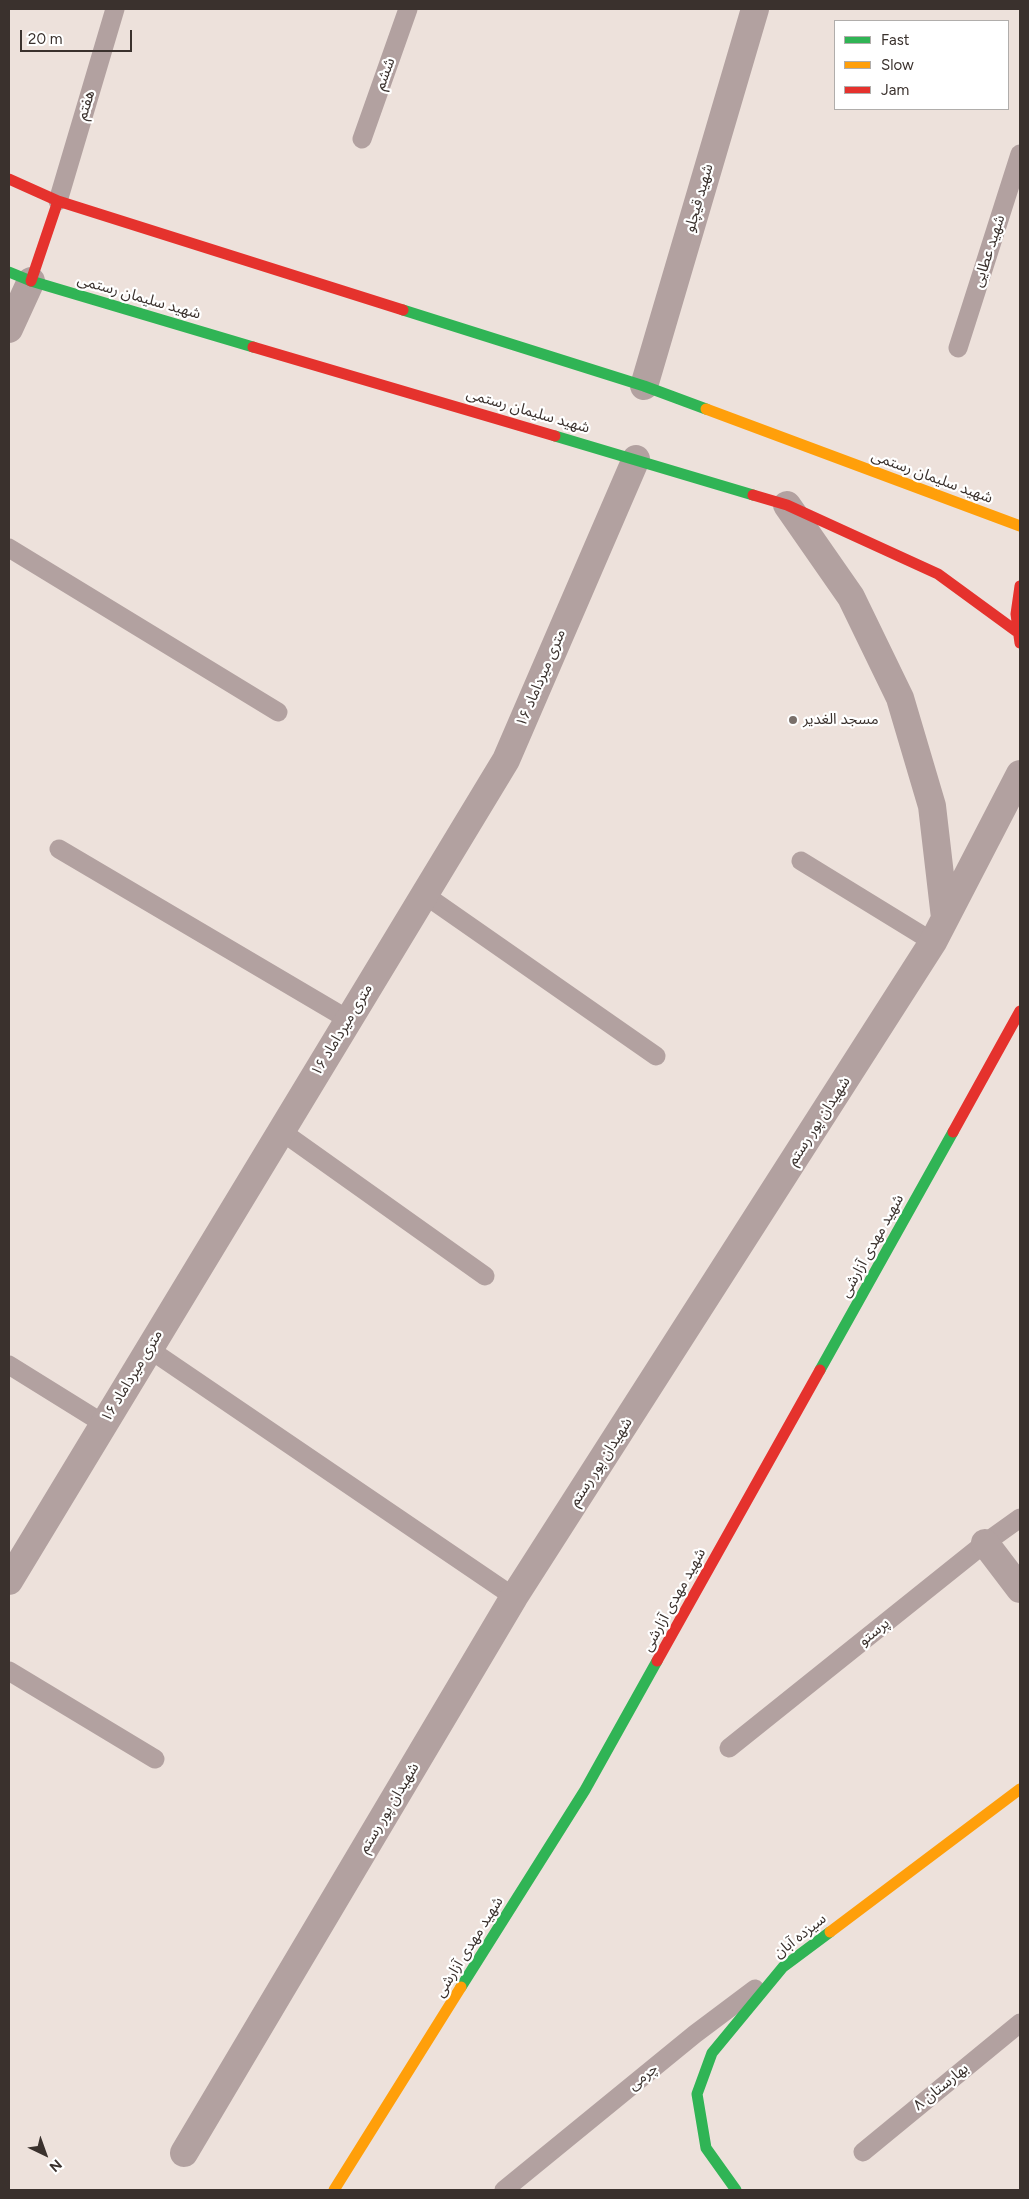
<!DOCTYPE html>
<meta charset="utf-8">
<style>
body{margin:0}
#map{position:relative;width:1029px;height:2199px;overflow:hidden;background:#ede1db;font-family:Figtree,sans-serif}
canvas{display:block}
.frame{position:absolute;inset:0;border:10px solid #3a312d;pointer-events:none}
.legend{position:absolute;left:834px;top:20px;width:175px;height:90px;box-sizing:border-box;background:#fff;border:1px solid #b0adab;margin:0;padding:6px 9px;list-style:none;font-size:15px;color:#3a312d}
.legend li{display:flex;align-items:center;gap:10px;height:25px}
.legend b{width:25px;border:1px solid #b0adab}
.north{position:absolute;left:20px;top:2129px;width:50px;height:50px;-webkit-text-stroke:4px #fff;paint-order:stroke;rotate:138deg;font-size:14px;font-weight:700;line-height:20px;text-align:center;color:#3a312d}
.north::after{content:'';display:block;margin:auto;width:18px;height:22px;background:#3a312d;clip-path:polygon(50% 0,100% 100%,50% 72%,0 100%)}
.scale{position:absolute;left:20px;top:30px;width:112px;height:22px;box-sizing:border-box;border:2px solid #3a312d;border-top:0;padding-left:6px;font-size:15px;line-height:18px;white-space:nowrap;color:#3a312d;-webkit-text-stroke:4px #fff;paint-order:stroke}
</style>
<div id="map">
<canvas width="1029" height="2199"></canvas>
<div class="frame"></div>
<ul class="legend">
<li><b style="height:6px;background:#30b455"></b>Fast</li>
<li><b style="height:6px;background:#ff9f0a"></b>Slow</li>
<li><b style="height:6px;background:#e5322d"></b>Jam</li>
</ul>
<div class="north">N</div>
<div class="scale">20 m</div>
</div>
<script>
const ctx = document.querySelector('canvas').getContext('2d');
ctx.lineJoin = 'round';
function stroke(path, color, width, dash) {
  ctx.strokeStyle = color;
  ctx.lineWidth = width;
  ctx.lineCap = dash ? 'butt' : 'round';
  ctx.setLineDash(dash || []);
  ctx.stroke(path);
}
function drawText(font, color, halo, rows, align = 'center') {
  ctx.font = font + ' Figtree,"Noto Sans Arabic",sans-serif';
  ctx.lineWidth = 4.5;
  ctx.setLineDash([]);
  ctx.textBaseline = 'middle';
  ctx.strokeStyle = halo;
  ctx.fillStyle = color;
  for (const [text, x, y, turn = 0] of rows) {
    ctx.save();
    ctx.translate(x, y);
    ctx.rotate((+turn || 0) * Math.PI / 180);
    ctx.textAlign = isNaN(turn) ? turn : align;
    if (halo) ctx.strokeText(text, 0, 0);
    ctx.fillText(text, 0, 0);
    ctx.restore();
  }
}
stroke(new Path2D(`
 M362,139L408,9
 M58,201L115,9
 M958,348L1020,154
 M9,548L278,712
 M59,849L349,1020
 M801,861L933,942
 M425,895L656,1056
 M281,1131L485,1276
 M149,1349L514,1597
 M9,1365L104,1424
 M9,1671L155,1759
 M729,1748L985,1543L1020,1518
 M863,2152L1020,2023
 M504,2190L695,2034L755,1989`), '#b2a1a0', 19);
stroke(new Path2D(`
 M9,329L31,281
 M644,386L755,9
 M787,505L851,597L900,698L932,806L945,918
 M985,1543L1020,1589
 M9,1581L506,760L636,459
 M184,2153L514,1597L933,942L1020,774`), '#b2a1a0', 28);
stroke(new Path2D(`
 M9,272L31,281L253,347
 M403,310L644,386L706,409
 M555,436L753,495
 M820,1370L953,1132
 M461,1987L585,1790L657,1661
 M736,2190L706,2148L697,2094L712,2053L783,1967L830,1932`), '#30b455', 11);
stroke(new Path2D(`
 M706,409L1020,526
 M830,1932L1020,1789
 M334,2190L461,1987`), '#ff9f0a', 11);
stroke(new Path2D(`
 M9,179L58,201L403,310
 M31,281L58,201
 M253,347L555,436
 M753,495L787,505L938,574L1016,631
 M1020,586L1016,614L1020,643
 M953,1132L1020,1011
 M657,1661L820,1370`), '#e5322d', 11);
for (const [x, y, r, color] of [
 [793,720,5,"#796f6a"]
]) {
  const dot = new Path2D();
  dot.arc(x, y, r, 0, 2 * Math.PI);
  ctx.fillStyle = color;
  ctx.fill(dot);
  stroke(dot, '#fff', 2);
}
drawText('15px', '#3a312d', '#fff', [
 ["ششم",385,74,-70],
 ["هفتم",86,105,-73],
 ["شهید قیچلو",699,198,-74],
 ["شهید عطایی",989,251,-72],
 ["شهید سلیمان رستمی",139,297,16],
 ["شهید سلیمان رستمی",528,411,16],
 ["شهید سلیمان رستمی",932,477,20],
 ["۱۶ متری میرداماد",541,678,-67],
 ["۱۶ متری میرداماد",342,1030,-59],
 ["شهیدان پور رستم",819,1121,-57],
 ["شهید مهدی آزارشی",872,1246,-61],
 ["۱۶ متری میرداماد",132,1376,-59],
 ["شهیدان پور رستم",601,1462,-57],
 ["شهید مهدی آزارشی",674,1600,-61],
 ["پرستو",874,1632,-39],
 ["شهیدان پور رستم",389,1808,-59],
 ["سیزده آبان",800,1936,-38],
 ["شهید مهدی آزارشی",469,1947,-58],
 ["چرمی",643,2077,-39],
 ["بهارستان ۸",941,2087,-39]
]);
drawText('15px', '#3a312d', '#fff', [
 ["مسجد الغدیر",803,720]
], 'left');
</script>
